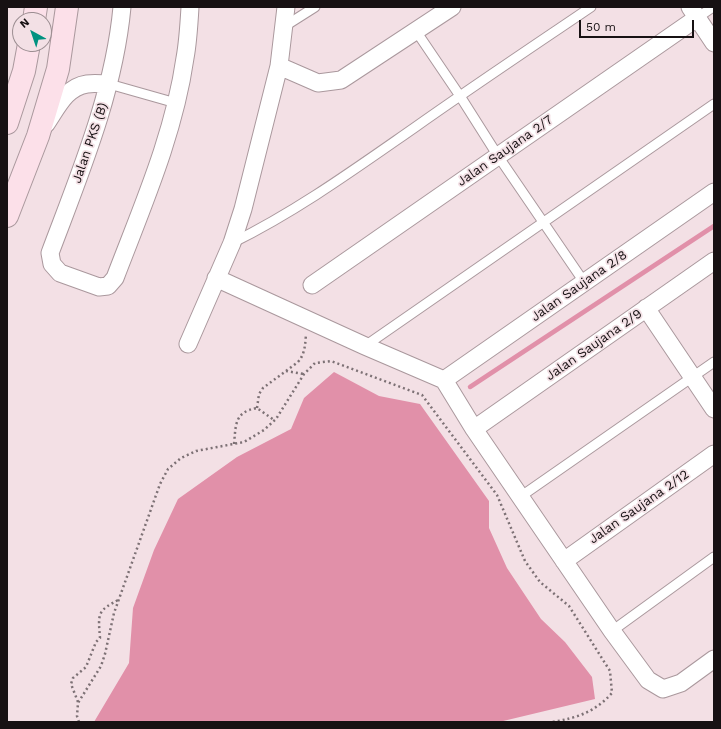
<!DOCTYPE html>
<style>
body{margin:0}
#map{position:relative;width:721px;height:729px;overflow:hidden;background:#f3e0e5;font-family:"Work Sans",sans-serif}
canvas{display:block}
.frame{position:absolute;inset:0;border:8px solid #171113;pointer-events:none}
.north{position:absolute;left:12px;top:12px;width:40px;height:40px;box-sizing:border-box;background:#f3e0e5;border:1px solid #9b8d91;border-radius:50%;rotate:320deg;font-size:11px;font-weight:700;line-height:16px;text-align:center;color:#171113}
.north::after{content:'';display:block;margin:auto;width:14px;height:18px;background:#009280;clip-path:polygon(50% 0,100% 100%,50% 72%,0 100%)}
.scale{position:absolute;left:579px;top:20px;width:115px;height:18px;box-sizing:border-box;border:2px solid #171113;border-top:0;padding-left:5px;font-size:12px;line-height:14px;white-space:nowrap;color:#171113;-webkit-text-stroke:3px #f3e0e5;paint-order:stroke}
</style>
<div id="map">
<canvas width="721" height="729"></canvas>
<div class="frame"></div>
<div class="north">N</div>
<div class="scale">50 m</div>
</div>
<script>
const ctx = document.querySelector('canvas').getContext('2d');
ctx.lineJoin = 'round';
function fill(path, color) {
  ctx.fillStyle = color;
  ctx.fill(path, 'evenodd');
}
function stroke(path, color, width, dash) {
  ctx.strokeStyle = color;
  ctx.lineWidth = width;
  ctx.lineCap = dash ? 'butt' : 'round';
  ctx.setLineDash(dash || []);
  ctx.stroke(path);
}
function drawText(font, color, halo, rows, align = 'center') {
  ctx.font = font + ' "Work Sans",sans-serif';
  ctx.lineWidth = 3.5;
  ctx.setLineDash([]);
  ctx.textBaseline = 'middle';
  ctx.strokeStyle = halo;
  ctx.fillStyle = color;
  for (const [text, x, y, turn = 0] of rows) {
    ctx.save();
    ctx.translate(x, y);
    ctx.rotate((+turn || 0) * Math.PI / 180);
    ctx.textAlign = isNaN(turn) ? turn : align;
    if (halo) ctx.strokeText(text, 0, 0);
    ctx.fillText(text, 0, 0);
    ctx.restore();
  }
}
fill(new Path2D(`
 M334,372L379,396L420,404L489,501V528L507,568L541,619L565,642L592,677L595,699L499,722H94L129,663L133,608L154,550L178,499L237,457L291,429L304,398Z`), '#e190a9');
stroke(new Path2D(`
 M470,387L714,226`), '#e190a9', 4.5);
const lane = new Path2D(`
 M697,18L713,7
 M285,26L315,7
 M416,31L460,96L498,156L584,282
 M109,84L176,103
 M232,243C297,211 355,169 414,128C472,87 532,47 591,7
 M365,346L714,104
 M520,497L714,362
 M612,631L714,557`);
const street = new Path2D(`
 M122,7C114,93 80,173 50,253L52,264L60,273L99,287L108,286L115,278C142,207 174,135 185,58C188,42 189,24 190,7
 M690,7L714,43
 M279,66L318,83L341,80L452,7
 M46,124C57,108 66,87 87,84C94,83 102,84 109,84
 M216,278L365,346L444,380L474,429L612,631L648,680L663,689L681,683L714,659
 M312,285L697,18
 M646,308L714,409
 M188,344L232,243L243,209L279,66L286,7
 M444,380L714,192
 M474,429L714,261
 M564,561L714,454`);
const secondary = new Path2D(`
 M34,20L36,7
 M7,123L24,71L29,44
 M7,216L38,136L58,69L67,7`);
stroke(lane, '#aa989d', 11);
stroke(street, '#aa989d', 19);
stroke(secondary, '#aa989d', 24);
stroke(new Path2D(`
 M286,371L304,374
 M257,408L259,394L263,388L298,362C305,354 305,345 306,335
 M234,444C236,425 234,412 257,408L274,420
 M78,702L71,684L73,678L86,667L96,642L100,638C98,613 97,611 120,599
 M79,722L77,716L78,703L101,666L105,654L114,613L160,484L168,469L181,458L196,451L244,442L264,430L276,419L304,374L315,363L331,361L422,395L497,495L525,561L540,582L569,606L610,671L612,693C595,712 577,718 552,722`), '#7d7175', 2.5, [2, 3]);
stroke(lane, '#fff', 9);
stroke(street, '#fff', 17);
stroke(secondary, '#fce0e9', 22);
drawText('13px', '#171113', '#f3e0e5', [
 ["Jalan PKS (B)",90,143,-71],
 ["Jalan Saujana 2/7",505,151,-35],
 ["Jalan Saujana 2/8",579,286,-35],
 ["Jalan Saujana 2/9",594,345,-35],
 ["Jalan Saujana 2/12",639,507,-35]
]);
</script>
